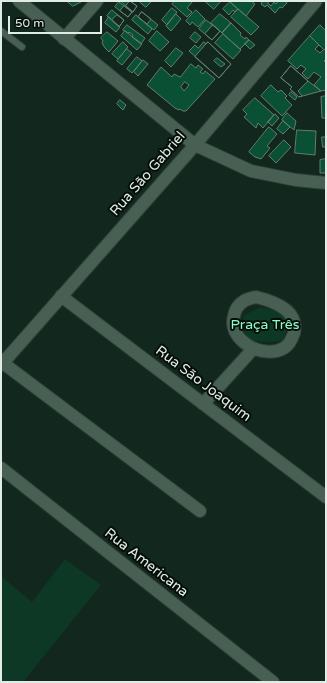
<!DOCTYPE html>
<meta charset="utf-8">
<style>
body{margin:0}
#map{position:relative;width:327px;height:683px;overflow:hidden;background:#12271d;font-family:"Varela Round",sans-serif}
canvas{display:block}
.frame{position:absolute;inset:0;border:2px solid #e0ede6;pointer-events:none}
.scale{position:absolute;left:8px;top:16px;width:94px;height:18px;box-sizing:border-box;border:2px solid #e0ede6;border-top:0;padding-left:5px;font-size:12px;line-height:14px;white-space:nowrap;color:#e0ede6;-webkit-text-stroke:3px #060e09;paint-order:stroke}
</style>
<div id="map">
<canvas width="327" height="683"></canvas>
<div class="frame"></div>
<div class="scale">50 m</div>
</div>
<script>
const ctx = document.querySelector('canvas').getContext('2d');
ctx.lineJoin = 'round';
function fill(path, color) {
  ctx.fillStyle = color;
  ctx.fill(path, 'evenodd');
}
function stroke(path, color, width, dash) {
  ctx.strokeStyle = color;
  ctx.lineWidth = width;
  ctx.lineCap = dash ? 'butt' : 'round';
  ctx.setLineDash(dash || []);
  ctx.stroke(path);
}
function drawText(font, color, halo, rows, align = 'center') {
  ctx.font = font + ' "Varela Round",sans-serif';
  ctx.lineWidth = 4;
  ctx.setLineDash([]);
  ctx.textBaseline = 'middle';
  ctx.strokeStyle = halo;
  ctx.fillStyle = color;
  for (const [text, x, y, turn = 0] of rows) {
    ctx.save();
    ctx.translate(x, y);
    ctx.rotate((+turn || 0) * Math.PI / 180);
    ctx.textAlign = isNaN(turn) ? turn : align;
    if (halo) ctx.strokeText(text, 0, 0);
    ctx.fillText(text, 0, 0);
    ctx.restore();
  }
}
fill(new Path2D(`
 M260,307L286,313L289,324L283,341L264,342L246,339L243,316Z
 M65,559L101,585L23,682H1V576L32,602Z`), '#0d3826');
const building = new Path2D(`
 M67,1H80L81,2L73,6Z
 M121,1H130L137,6L133,12Z
 M130,1L137,6L133,12L126,6Z
 M139,1H150L151,2L146,7Z
 M175,1H193L187,8L192,12L187,17L172,4Z
 M205,1H221L214,9Z
 M232,1H251L255,4L246,16L230,2Z
 M261,1H286L287,3L282,8L280,7L275,13L267,5L265,7L261,4L262,2Z
 M270,1H278L276,4L274,2L271,6L268,3Z
 M119,2L132,12L128,17L115,7Z
 M230,2L238,9L235,12L233,10L229,15L223,9Z
 M124,6L132,12L128,17L120,11Z
 M172,8L177,12L167,25L162,20Z
 M238,9L259,27L251,35L231,17Z
 M112,10L124,20L119,27L107,16Z
 M196,10L205,19L198,27L192,22L190,25L186,21Z
 M142,12L151,19L147,24L138,17Z
 M142,12L158,25L154,30L138,17Z
 M176,14L181,19L171,31L166,26Z
 M220,14L231,23L222,33L211,23Z
 M117,15L124,20L119,27L112,20Z
 M136,15L152,29L148,34L132,20Z
 M109,17L120,27L116,32L105,23Z
 M206,20L220,31L212,40L199,29Z
 M231,23L241,33L240,35L245,39L246,37L249,40L240,49L222,33Z
 M127,25L145,38L141,44L132,37L133,35L129,32L128,33L123,30Z
 M213,25L220,31L212,40L205,34Z
 M320,25L326,31V48L324,50L310,36Z
 M125,31L142,44L137,50L121,36Z
 M157,31L169,42L160,51L149,41Z
 M107,32L118,41L109,52L105,48L102,43L103,41L101,38Z
 M195,32L201,37L196,43L190,38Z
 M223,34L241,50L233,59L215,43Z
 M310,36L319,45L315,49L320,53L324,49L326,51V59L324,61L326,62V90L321,91L314,85L321,77L314,72L308,79L302,73L306,69L301,65L297,69L288,61Z
 M249,40L255,45L250,49L245,44Z
 M123,42L128,47L118,59L112,54Z
 M204,42L206,44L208,42L231,64L219,78L189,51L195,45L198,48Z
 M208,42L231,64L219,78L195,57Z
 M176,48L183,53L171,67L165,61Z
 M127,49L132,53L122,65L117,61Z
 M137,57L142,61L132,73L127,69Z
 M217,58L225,64L221,67L214,61Z
 M143,60L148,64L138,76L134,72Z
 M191,64L196,68L198,65L203,69L200,72L203,74L205,71L215,79L186,111H183L180,109L179,110L175,108L147,85L161,67L172,77L174,74L180,77Z
 M291,66L308,81L321,91L299,97L290,89L292,87L281,78Z
 M291,66L308,81L298,91L302,96L299,97L290,89L292,87L281,78Z
 M185,82L189,85L184,91L181,87Z
 M271,85L278,92L281,90L287,96L285,98L292,105L282,116L261,96Z
 M291,92L297,97L295,100L289,95Z
 M326,96V118H322L321,97Z
 M255,98L274,115L263,128L258,123L256,128L244,117L247,114L243,110Z
 M120,100L126,105L123,110L117,104Z
 M287,113L296,121L294,130L282,120Z
 M275,114L279,118L272,126L268,122Z
 M283,121L290,127L283,134L277,129Z
 M269,127L277,134L267,146L270,148L261,159L255,157L249,152Z
 M297,130L316,131L315,155L295,153Z
 M322,137H326V147H323Z
 M284,140L291,147L276,163L269,156Z
 M326,159V173H320V160Z`);
fill(building, '#0a5035');
stroke(building, '#647c6f', 1);
const lane = new Path2D(`
 M1,31L22,47`);
const street = new Path2D(`
 M19,1L195,145L251,171L296,180L326,183
 M64,39L97,1
 M61,296L326,497
 M256,297C273,301 299,310 294,333C292,339 289,345 284,348C264,360 227,341 234,316C235,310 239,304 244,301C247,299 252,298 256,297Z
 M3,363L200,511
 M1,365L195,145L316,1
 M203,404L253,349
 M1,468L273,682`);
stroke(lane, '#314138', 8);
stroke(street, '#314138', 14);
stroke(lane, '#485f53', 6);
stroke(street, '#485f53', 12);
drawText('14px', '#e0ede6', '#060e09', [
 ["Rua São Gabriel",148,174,-49],
 ["Rua São Joaquim",203,384,37],
 ["Rua Americana",146,563,38]
]);
drawText('14px', '#8cfdc7', '#060e09', [
 ["Praça Três",265,325]
]);
</script>
